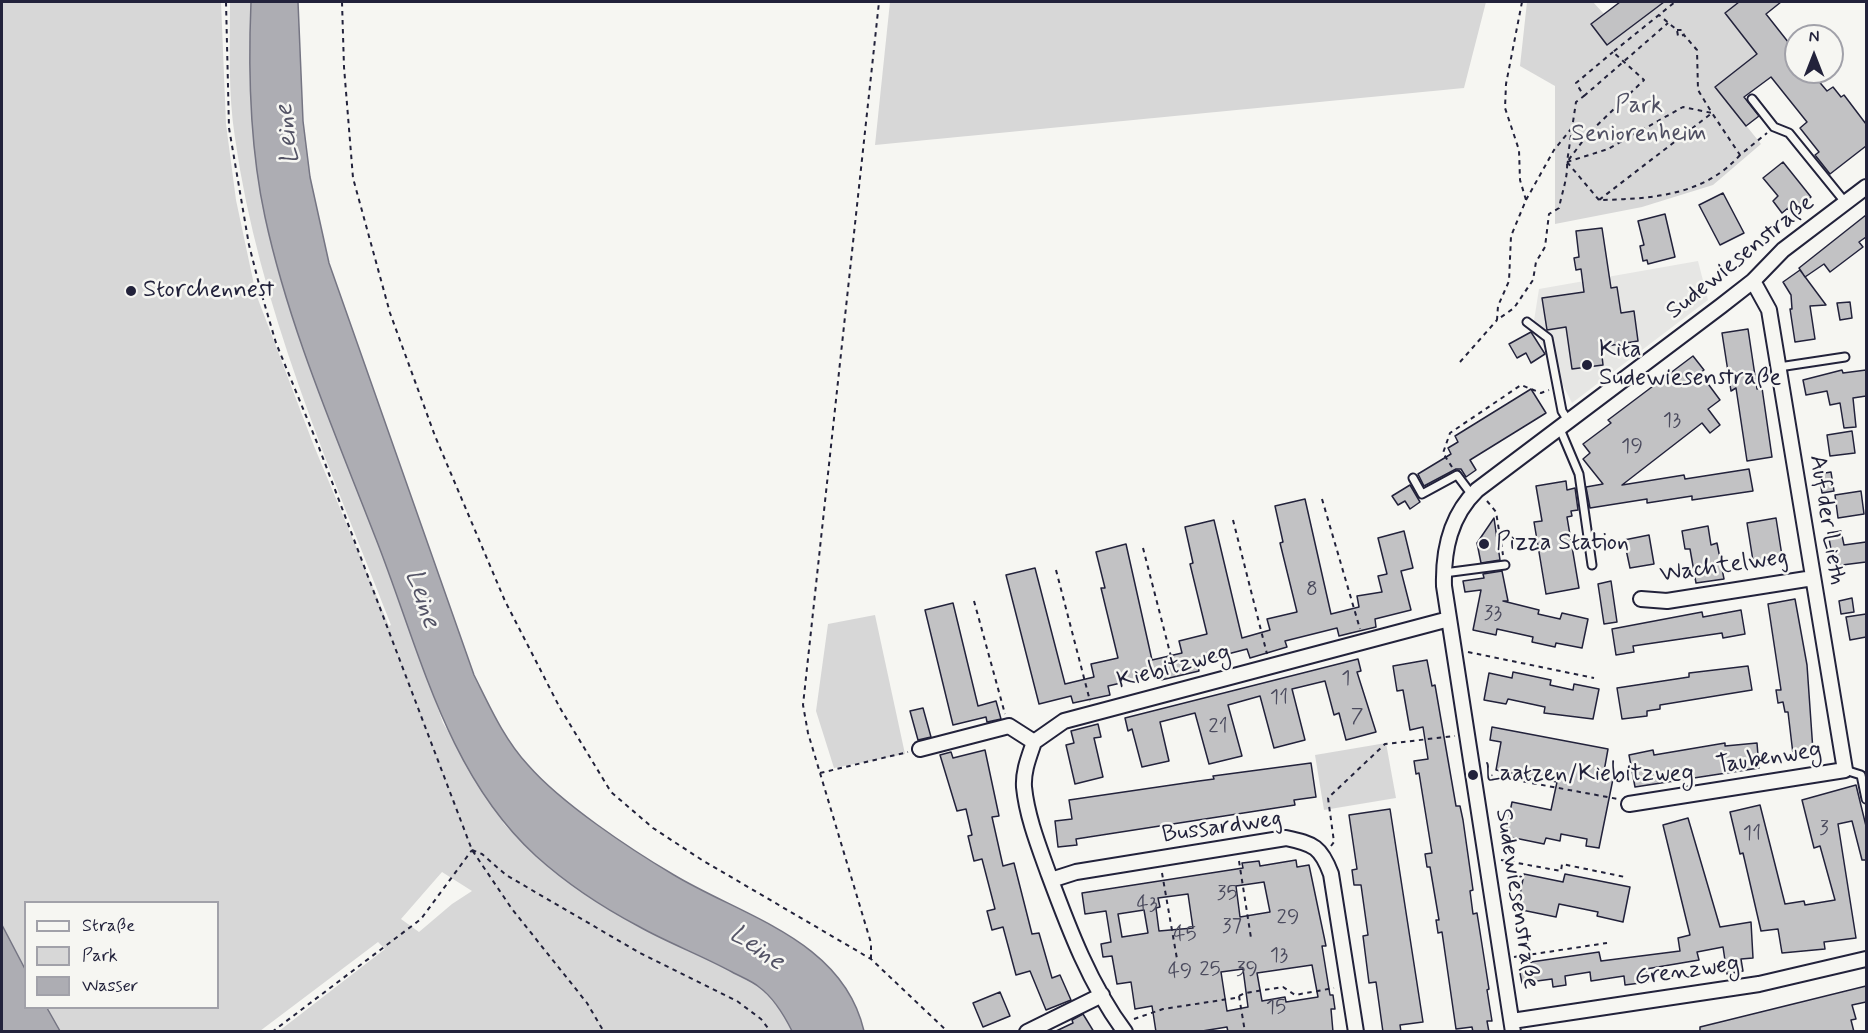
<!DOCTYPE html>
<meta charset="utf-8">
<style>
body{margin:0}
#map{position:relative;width:1868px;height:1033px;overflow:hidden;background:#f6f6f2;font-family:Mynerve,sans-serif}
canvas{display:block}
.frame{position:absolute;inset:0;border:3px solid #22223b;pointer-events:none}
.legend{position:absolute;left:24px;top:901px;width:195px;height:108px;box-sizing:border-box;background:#f6f6f2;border:2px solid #a1a1a9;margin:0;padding:8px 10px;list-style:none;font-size:18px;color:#22223b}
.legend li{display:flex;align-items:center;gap:12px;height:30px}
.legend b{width:30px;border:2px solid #a1a1a9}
.north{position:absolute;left:1784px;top:24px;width:60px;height:60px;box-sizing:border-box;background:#f6f6f2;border:2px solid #a1a1a9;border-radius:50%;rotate:0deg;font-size:16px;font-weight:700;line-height:24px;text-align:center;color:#22223b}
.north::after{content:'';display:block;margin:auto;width:21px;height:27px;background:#22223b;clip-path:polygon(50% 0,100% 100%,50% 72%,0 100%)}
</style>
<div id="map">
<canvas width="1868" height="1033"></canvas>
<div class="frame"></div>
<ul class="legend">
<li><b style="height:8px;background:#f6f6f2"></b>Straße</li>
<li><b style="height:16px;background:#d7d7d7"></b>Park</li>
<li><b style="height:16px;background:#adadb3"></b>Wasser</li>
</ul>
<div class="north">N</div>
</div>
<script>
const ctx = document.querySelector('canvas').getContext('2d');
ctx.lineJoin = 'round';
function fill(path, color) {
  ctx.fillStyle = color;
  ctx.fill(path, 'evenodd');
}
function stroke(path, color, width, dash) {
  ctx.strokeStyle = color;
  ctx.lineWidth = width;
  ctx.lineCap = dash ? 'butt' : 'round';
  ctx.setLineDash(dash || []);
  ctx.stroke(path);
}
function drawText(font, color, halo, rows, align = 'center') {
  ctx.font = font + ' Mynerve,sans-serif';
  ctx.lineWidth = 5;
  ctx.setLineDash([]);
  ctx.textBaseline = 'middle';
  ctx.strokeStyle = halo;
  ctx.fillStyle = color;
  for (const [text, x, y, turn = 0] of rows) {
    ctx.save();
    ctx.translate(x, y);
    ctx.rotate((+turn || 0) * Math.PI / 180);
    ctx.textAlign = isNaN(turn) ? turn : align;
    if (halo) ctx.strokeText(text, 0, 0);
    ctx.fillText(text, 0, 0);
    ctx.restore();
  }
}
fill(new Path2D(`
 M1698,261L1708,300L1572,403L1533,327L1539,289Z`), '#e6e6e4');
fill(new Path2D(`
 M2,2H221L226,124L236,200L256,294L314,446L389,626L391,625C329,465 259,308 235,138C228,93 230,47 230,2H251V84L256,145L264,214L280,278L296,327L405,613L443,723L504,824L535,855L589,896L639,927L701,955L759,986L782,1012L792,1031H279L385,949L378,942L260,1031L2,1032ZM442,872L472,891L452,904L419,932L401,919ZM26,902H218V1008H26Z
 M890,2H1486L1464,88L875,145Z
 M1527,2H1593L1604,14L1591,24L1607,45L1664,2H1739L1725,13L1757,54L1715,87L1761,144L1713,185L1642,207L1555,224V86L1520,66Z
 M875,615L905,754L834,768L816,711L828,624Z
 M1386,743L1396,798L1324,810L1315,755Z`), '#d7d7d7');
const water = new Path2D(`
 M251,2H298L303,121L310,177L329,263L474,675C490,707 504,739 528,765C561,803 630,849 674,875C744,917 843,940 864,1031H792C784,1015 774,998 759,987C752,981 741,977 732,972C701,955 668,943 638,926C602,907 566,883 536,856C446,774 419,648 376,539C335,433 289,328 265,217C250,148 248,72 251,2Z
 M2,925L25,969L26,1008H47L60,1031H2Z`);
fill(water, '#adadb3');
stroke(water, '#757583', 1.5);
const building = new Path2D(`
 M1620,2H1664L1607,45L1591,24Z
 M1739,2H1781L1766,14L1796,52V72H1811L1827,91L1833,87L1841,97L1844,95L1866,124V146L1830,174L1815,155L1819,152L1800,128L1807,122L1771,77L1744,97L1759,116L1746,126L1715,87L1757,54L1725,13Z
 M1783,162L1811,197L1792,213L1788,208L1782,213L1773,201L1778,196L1763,178Z
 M1723,193L1744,233L1720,245L1699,205Z
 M1665,214L1675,257L1648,264L1647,260L1643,261L1640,246L1644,245L1638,221Z
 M1866,215V237L1859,242L1863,247L1830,272L1824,264L1805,277L1799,268Z
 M1602,228L1611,288L1617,287L1621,313L1634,311L1638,341L1601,347L1603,365L1572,369L1566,327L1547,330L1542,298L1584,292L1581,269L1576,270L1574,258L1579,257L1576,231Z
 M1800,270L1826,305L1810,306L1815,339L1795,342L1790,309H1792L1791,295L1783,282Z
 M1850,302L1852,318L1840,320L1837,303Z
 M1748,329L1757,389L1762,388L1772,457L1747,461L1736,388L1731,391L1722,333Z
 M1531,332L1545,354L1531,363L1526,353L1517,358L1509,344Z
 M1693,356L1704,370L1700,373L1720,400L1708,409L1720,425L1710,433L1702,423L1622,485L1684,475L1685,479L1749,469L1753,491L1692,500V496L1647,503V499L1590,508L1586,487L1603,484L1583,459L1590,453L1583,444L1611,423L1608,420Z
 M1842,370L1843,373L1866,370V396L1853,398L1856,427L1844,428L1840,403L1830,405L1827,391L1806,395L1803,380Z
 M1531,389L1546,413L1470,460L1476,470L1466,477L1461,469H1456L1424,486L1418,474L1451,454L1448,448L1458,442L1455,436Z
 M1852,431L1855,453L1830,456L1827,435Z
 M1831,472L1834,491L1822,493L1819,474Z
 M1566,481L1567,490L1575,488L1578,510L1571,511L1572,516L1567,517L1579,588L1546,594L1534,522L1542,521L1536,486Z
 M1410,485L1420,502L1410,509L1405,501L1398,505L1392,496Z
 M1861,491L1864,514L1838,518L1835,495Z
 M1305,499L1331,614L1359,607L1357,596L1382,592L1378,576L1387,574L1378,538L1404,531L1413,568L1401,571L1411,610L1375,619L1376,627L1351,633L1339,636L1337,628L1285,641L1287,647L1250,658L1247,649L1197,662L1199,671L1161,680L1159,674L1108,686L1110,695L1073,703L1071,696L1039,704L1006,575L1035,568L1065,684L1094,677L1091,664L1118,658L1101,588H1105L1096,552L1126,544L1152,660L1182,653L1179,641L1207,634L1190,564L1193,563L1185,527L1214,520L1242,638L1270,630L1267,619L1297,612L1280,543L1283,542L1275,506Z
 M1494,518L1500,560L1481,563L1477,543Z
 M1776,518L1783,562L1754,567L1747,523Z
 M1708,526L1711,545L1717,543L1724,579L1696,583L1690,549H1685L1682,531Z
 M1841,531L1844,545L1866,542V562L1834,566L1828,533Z
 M1649,535L1654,564L1630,568L1624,540Z
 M1502,571L1508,601H1503L1539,610L1538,614L1560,619L1562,613L1588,619L1582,648L1556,643L1555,647L1532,642L1533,637L1497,629L1496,635L1473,630L1481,590L1465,592L1463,581L1484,578L1483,574Z
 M1611,581L1617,622L1604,624L1598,584Z
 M1852,598L1854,612L1841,614L1839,601Z
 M1795,599L1807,665L1813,751L1793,754L1788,712H1785L1783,702L1778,703L1776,690H1781L1768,604Z
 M953,603L978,706L996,701L1001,719L987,722L986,717L953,725L925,610Z
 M1741,610L1745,634L1723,638L1722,633L1633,646L1634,652L1616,655L1612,629L1702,612L1703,617Z
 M1866,614V637L1850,640L1846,617Z
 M1358,659L1361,671L1357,672L1376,732L1346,740L1339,713L1334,715L1325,681L1292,689L1305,740L1274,748L1260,696L1228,705L1242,756L1209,764L1195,713L1160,722L1169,761L1142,767L1132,729L1128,731L1125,718Z
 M1427,660L1432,686L1435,685L1456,806H1460L1463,820L1473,890L1470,891L1473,914L1477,913L1489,989L1487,990L1492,1021H1487L1489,1032H1473L1472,1027L1456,1029L1442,932L1438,933L1436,920H1439L1430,867H1427L1425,854L1432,853L1419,773L1416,774L1414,761L1428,759L1423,727L1410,730L1403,690L1397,691L1393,666Z
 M1748,666L1752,690L1660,705V709L1647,711V716L1622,719L1617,688L1689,677V673Z
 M1513,672L1551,680L1550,685L1573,690L1574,684L1599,689L1593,719L1544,713L1545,707L1508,699L1506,704L1484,700L1489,673L1512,678Z
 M923,708L931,737L918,740L910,711Z
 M1098,724L1101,737L1094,738L1103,777L1075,784L1066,745L1074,743L1071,731Z
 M1492,727L1608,749L1603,777L1613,779L1599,848L1586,846L1587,839L1561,834L1560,841L1546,838L1544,844L1505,836L1512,802L1551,810L1557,782L1496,770L1501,742L1490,740Z
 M1725,743V746L1757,743L1759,768L1635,787L1629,755L1653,750L1654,755Z
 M985,750L999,816L992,817L1003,866L1014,863L1032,934L1039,933L1052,978L1060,975L1071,1000L1046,1010L1030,971L1016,975L1003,927L992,930L987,911L995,909L982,859L974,861L968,836L972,835L966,809L957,811L940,755L951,752L953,758Z
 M1311,763L1316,797L1294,800L1295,805L1076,839L1077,845L1058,847L1055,821L1072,819L1069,800L1199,781L1214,779L1213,776Z
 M1856,785L1866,826V860H1862L1852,821L1838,824L1856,938L1824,942L1825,949L1782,953L1778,929L1761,931L1743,853L1740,854L1730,812L1760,805L1785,904L1804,901L1805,905L1835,900L1820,846L1814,848L1802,800Z
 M1390,809L1423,1022L1400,1025L1401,1032H1383L1376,982L1369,983L1363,936L1368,935L1361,885H1354L1352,870L1357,869L1349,815Z
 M1688,818L1720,927L1751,922L1753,958L1741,959L1743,971L1727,974L1723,947L1697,952L1699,960L1646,969L1648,982L1625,985L1624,976L1591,981L1590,972L1565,976L1566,985L1553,987L1552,979L1522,983L1519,968L1531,966V962L1599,952L1601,961L1680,951L1678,938L1690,935L1663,825Z
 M1296,860L1297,867L1309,865L1326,946H1322L1330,995H1333L1335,1009H1331L1333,1032H1228L1227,1027L1196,1032H1156L1152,1006L1135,1009L1131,982L1117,984L1112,956L1103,957L1101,944L1111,942L1106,911L1085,914L1082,893L1243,868L1242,863L1259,861L1260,866ZM1264,882L1270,912L1240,917L1236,886ZM1188,894L1193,928L1159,931L1156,908L1160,907L1158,898ZM1144,910L1148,933L1122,937L1118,914ZM1312,965L1318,997L1286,1002L1285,997L1262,1001L1257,973ZM1243,969L1248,1007L1227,1011L1221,972Z
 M1524,874L1563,882L1565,874L1630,887L1623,922L1597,916L1598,912L1559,904L1556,917L1517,909Z
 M1866,986V1002L1852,1005L1856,1019L1851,1020L1854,1032H1700V1027Z
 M1000,992L1010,1016L983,1027L973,1003Z
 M1083,1014L1094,1032H1054L1073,1023L1072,1020Z`);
fill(building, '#c2c2c4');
stroke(building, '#22223b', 1.5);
const service = new Path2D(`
 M1752,99L1774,127L1789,133L1845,202
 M1527,322L1548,338L1562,411L1569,422
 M1779,367L1845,357
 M1560,429L1579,474L1592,565
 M1413,478L1422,494L1457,475L1472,495
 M1444,573L1505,565
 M1845,770L1861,775L1866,799`);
const minor = new Path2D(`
 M1641,599L1667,601L1813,578
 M1034,742L1064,721L1449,619
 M1034,742C1029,757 1023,771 1024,787C1027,817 1039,847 1049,875C1069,929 1090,985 1125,1032
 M920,749L1009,726L1034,742
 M1629,804L1845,770L1769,310L1753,281
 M1051,880L1076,872L1286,838C1314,844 1321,847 1331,874L1356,1032
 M1512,1021L1759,984L1866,959
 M1027,1032L1102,995
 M1513,1032L1444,586C1443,550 1450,516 1477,490L1721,306L1753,281L1783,250L1866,187`);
stroke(service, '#22223b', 11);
stroke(minor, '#22223b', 18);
stroke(new Path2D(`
 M226,2L229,128L249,245L261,292L276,343L318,445L472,850L512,909L587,1003L604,1032
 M342,2L344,67L353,178L390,313L435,436L505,601L560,708L611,792L653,828L702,860L871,959L948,1032
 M1522,2L1506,84L1505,108L1519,150L1520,180L1526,200L1511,236L1509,281L1498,306L1497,320L1514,308L1533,280L1536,262L1545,247L1549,214L1559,208C1562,192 1568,178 1567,162L1588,134L1644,80L1613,52L1675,2
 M1677,30H1682L1684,35
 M1584,96L1668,23
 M1740,155C1704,196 1650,199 1599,200L1712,113L1740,155L1767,133
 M1567,162L1608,149L1683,107L1712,113L1698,90L1697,50L1684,35L1678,36L1677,30L1659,15
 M1526,200L1554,150L1571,129
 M1599,200L1567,162L1576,102L1584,96L1576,83L1613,52
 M1460,362L1497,320
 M1452,467L1443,453L1450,433L1521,385L1541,393L1549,390
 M1322,499L1360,629
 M1487,501L1496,512L1503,555
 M1233,520L1267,654
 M1143,548L1176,676
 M1056,570L1090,701
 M974,601L1005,714
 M1468,652L1594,678
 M820,773L908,752
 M1488,775L1618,799
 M1331,846L1334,842L1328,798L1385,744L1455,736
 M472,850L482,854L506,875L640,953L737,1001L761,1019L771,1032
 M1501,860L1561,871L1562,864L1625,877
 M1239,861L1251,938
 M1162,873L1177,959
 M1514,957L1607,943
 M871,959V943L808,733L803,705L879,2
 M1239,996L1245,1032
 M1134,1019L1163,1009L1235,998L1245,993L1283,987L1295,995L1334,988
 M272,1032L421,919L472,850`), '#22223b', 2, [4.5, 4.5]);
stroke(service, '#f6f6f2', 7);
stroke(minor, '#f6f6f2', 14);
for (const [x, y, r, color] of [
 [131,291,6,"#22223b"],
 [1587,365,6,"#22223b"],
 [1484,544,6,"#22223b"],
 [1473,775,6,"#22223b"]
]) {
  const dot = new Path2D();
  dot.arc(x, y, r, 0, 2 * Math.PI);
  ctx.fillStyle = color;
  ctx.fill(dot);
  stroke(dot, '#f6f6f2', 2);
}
drawText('21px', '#4a4a5d', null, [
 ["13",1672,422],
 ["19",1632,448],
 ["8",1312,591],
 ["33",1493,615],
 ["1",1346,680],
 ["11",1279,699],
 ["7",1357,718],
 ["21",1218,728],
 ["3",1824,830],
 ["11",1752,835],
 ["35",1227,895],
 ["43",1147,906],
 ["29",1288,919],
 ["37",1232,928],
 ["45",1185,936],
 ["13",1279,957],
 ["25",1210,971],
 ["39",1247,971],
 ["49",1180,973],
 ["15",1276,1009]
]);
drawText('24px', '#4f4f62', '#f6f6f2', [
 ["Park",1639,107],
 ["Seniorenheim",1639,135]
]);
drawText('24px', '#22223b', '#f6f6f2', [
 ["Sudewiesenstraße",1741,258,-39],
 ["Auf der Lieth",1826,520,81],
 ["Wachtelweg",1724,567,-8],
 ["Kiebitzweg",1174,668,-15],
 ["Taubenweg",1769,759,-9],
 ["Bussardweg",1222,828,-8],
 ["Sudewiesenstraße",1516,899,81],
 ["Grenzweg",1687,972,-8]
]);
drawText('24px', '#22223b', '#f6f6f2', [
 ["Storchennest",143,291],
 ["Kita",1599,351],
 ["Sudewiesenstraße",1599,379],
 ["Pizza Station",1496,544],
 ["Laatzen/Kiebitzweg",1485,775]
], 'left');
drawText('italic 26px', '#535365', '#f6f6f2', [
 ["Leine",289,134,-97],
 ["Leine",421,599,71],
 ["Leine",756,949,34]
]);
</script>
